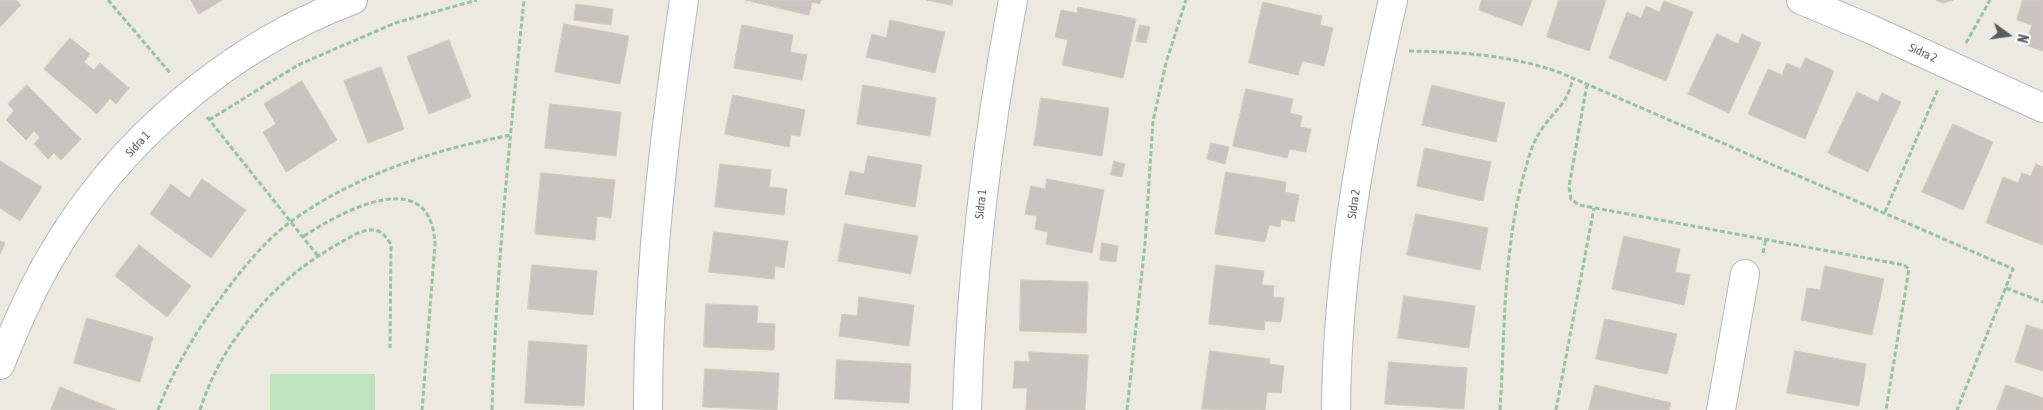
<!DOCTYPE html>
<style>
body{margin:0}
#map{position:relative;width:2043px;height:410px;overflow:hidden;background:#ece9e0;font-family:"Asap Condensed",sans-serif}
canvas{display:block}
.north{position:absolute;left:1983px;top:10px;width:50px;height:50px;-webkit-text-stroke:4px #fff;paint-order:stroke;rotate:104deg;font-size:14px;font-weight:700;line-height:20px;text-align:center;color:#595d61}
.north::after{content:'';display:block;margin:auto;width:18px;height:22px;background:#595d61;clip-path:polygon(50% 0,100% 100%,50% 72%,0 100%)}
</style>
<div id="map">
<canvas width="2043" height="410"></canvas>
<div class="north">N</div>
</div>
<script>
const ctx = document.querySelector('canvas').getContext('2d');
ctx.lineJoin = 'round';
function fill(path, color) {
  ctx.fillStyle = color;
  ctx.fill(path, 'evenodd');
}
function stroke(path, color, width, dash) {
  ctx.strokeStyle = color;
  ctx.lineWidth = width;
  ctx.lineCap = dash ? 'butt' : 'round';
  ctx.setLineDash(dash || []);
  ctx.stroke(path);
}
function drawText(font, color, halo, rows, align = 'center') {
  ctx.font = font + ' "Asap Condensed",sans-serif';
  ctx.lineWidth = 4;
  ctx.setLineDash([]);
  ctx.textBaseline = 'middle';
  ctx.strokeStyle = halo;
  ctx.fillStyle = color;
  for (const [text, x, y, turn = 0] of rows) {
    ctx.save();
    ctx.translate(x, y);
    ctx.rotate((+turn || 0) * Math.PI / 180);
    ctx.textAlign = isNaN(turn) ? turn : align;
    if (halo) ctx.strokeText(text, 0, 0);
    ctx.fillText(text, 0, 0);
    ctx.restore();
  }
}
fill(new Path2D(`
 M270,374H375V410H270Z`), '#bee3bd');
const building = new Path2D(`
 M0,0H16L21,5L0,27Z
 M191,0H222L199,14Z
 M746,0H821L820,4L812,2L809,15Z
 M927,0H953L952,5Z
 M1482,0H1532L1522,26L1479,10Z
 M1559,0H1606L1589,51L1547,37Z
 M1936,0H1953L1943,3Z
 M2023,0H2043V51L2025,45L2032,25L2017,20Z
 M1664,1L1693,12L1666,81L1609,58L1627,12L1641,18L1646,6L1659,12Z
 M1263,2L1322,16L1320,25L1333,28L1324,66L1302,61L1298,75L1249,63Z
 M576,4L613,9L611,25L574,20Z
 M1078,7L1136,19L1123,78L1062,65L1068,40L1055,37L1061,10L1077,13Z
 M890,20L945,32L935,73L866,57L872,34L886,38Z
 M564,24L629,36L620,84L555,72Z
 M742,25L793,35L790,52L807,55L802,80L734,68Z
 M1140,25L1150,27L1146,43L1136,41Z
 M1717,34L1738,44L1742,34L1761,43L1729,113L1688,94Z
 M70,38L90,54L84,62L94,70L100,63L129,88L116,104L110,98L97,114L44,69Z
 M449,40L471,97L429,114L407,57Z
 M1806,58L1834,71L1805,139L1748,114L1768,69L1782,75L1787,63L1800,69Z
 M381,67L404,129L368,143L344,81Z
 M302,81L337,140L286,172L263,132L276,124L264,104Z
 M27,85L81,139L61,160L54,153L48,159L34,144L40,137L34,131L26,140L6,120L14,111L8,104Z
 M863,85L936,98L930,136L857,124Z
 M1432,85L1505,103L1496,142L1422,125Z
 M1246,89L1293,99L1290,113L1302,116L1300,127L1311,129L1306,152L1290,149L1287,158L1233,146Z
 M1857,92L1878,102L1882,93L1901,102L1868,172L1828,153Z
 M733,95L805,110L800,136L791,135L789,147L725,134Z
 M1041,98L1109,108L1102,156L1034,145Z
 M550,104L621,112L616,156L545,148Z
 M1953,124L1993,142L1963,210L1922,192Z
 M1211,143L1229,147L1225,164L1207,159Z
 M1425,148L1491,162L1483,201L1417,186Z
 M868,156L922,165L915,207L845,194L850,171L864,174Z
 M0,161L42,187L20,221L0,208Z
 M1114,161L1125,164L1122,177L1111,175Z
 M720,164L771,170L769,187L787,189L784,215L715,207Z
 M2036,164L2043,167V245L1986,223L2003,177L2018,183L2022,173L2031,176Z
 M1226,172L1286,182L1285,192L1299,195L1294,222L1281,219L1280,227L1269,225L1265,242L1215,234Z
 M541,173L615,180L611,218L597,216L595,240L535,234Z
 M202,179L246,210L211,258L150,214L171,184L189,198Z
 M1047,179L1104,190L1092,253L1046,244L1048,232L1035,229L1037,216L1025,214L1031,186L1045,189Z
 M1416,214L1488,228L1480,270L1407,255Z
 M845,224L918,236L911,274L838,261Z
 M714,232L788,241L784,268L775,266L774,279L709,272Z
 M1624,236L1680,249L1675,272L1690,275L1684,305L1612,289Z
 M0,241L5,243L0,254Z
 M1102,243L1118,246L1116,262L1100,260Z
 M139,245L191,286L167,317L115,276Z
 M532,265L597,271L593,315L528,309Z
 M1216,265L1264,271L1262,285L1274,286L1273,297L1284,298L1281,322L1265,321L1264,330L1209,324Z
 M1825,266L1884,279L1872,335L1801,320L1807,288L1820,290Z
 M1021,280L1088,282L1086,333L1020,331Z
 M1404,296L1475,306L1469,348L1398,338Z
 M859,297L914,305L909,346L839,336L842,314L857,316Z
 M706,304L758,306L757,323L775,324L774,350L704,347Z
 M87,318L153,337L140,382L74,363Z
 M1605,319L1677,334L1667,374L1596,359Z
 M2027,325L2043,330V371L2015,362Z
 M529,341L587,345L584,406L525,403Z
 M1210,351L1270,359L1269,364L1284,366L1281,393L1267,392L1265,410L1202,409Z
 M1795,351L1866,364L1859,406L1787,393Z
 M1029,352L1088,355L1085,410H1026L1027,388H1013L1015,361L1029,362Z
 M837,360L911,364L909,403L835,399Z
 M1389,362L1467,368L1464,409L1385,404Z
 M705,369L779,373L777,410L703,407Z
 M1595,385L1671,403L1669,410H1589Z
 M2006,385L2043,398V410H1997Z
 M60,387L117,410H51Z`);
fill(building, '#c8c5c0');
stroke(building, '#d0cabf', 1);
const minor = new Path2D(`
 M1801,0L1868,28L2043,108
 M0,365C15,327 31,290 52,255C118,141 230,46 353,0
 M648,410C648,272 664,136 684,0
 M967,410C971,269 987,138 1013,0
 M1336,410C1337,272 1362,134 1393,0
 M1721,410L1745,274`);
stroke(minor, '#b3b7bb', 30);
stroke(new Path2D(`
 M108,0L171,74
 M1966,43L1990,0
 M1409,51C1462,52 1511,55 1561,73L2013,269L1957,410
 M1587,84L1569,187L1571,199L1579,205L1904,265L1909,269L1886,410
 M207,117L318,256
 M209,120L298,65L395,23L477,0
 M1885,212L1938,89
 M304,236C341,212 431,162 435,244L422,410
 M1763,253L1766,239
 M2006,288L2043,302
 M158,410C171,375 191,340 212,310C235,278 261,243 293,220C358,174 433,150 511,135
 M200,410C209,382 222,356 240,332C267,293 304,262 345,240C354,235 367,227 378,231C384,233 387,239 391,244L390,348
 M492,410C496,273 510,136 524,0
 M1127,410L1145,244L1153,121L1166,63L1186,0
 M1500,410C1505,330 1503,245 1526,167C1529,156 1533,142 1540,132C1554,109 1566,108 1573,78
 M1556,410L1594,208`), '#96c4a2', 3, [5, 2.5]);
stroke(minor, '#fff', 28);
drawText('12px', '#595d61', '#fff', [
 ["Sidra 2",1923,53,24],
 ["Sidra 1",138,144,-47],
 ["Sidra 1",981,204,-84],
 ["Sidra 2",1354,204,-82]
]);
</script>
